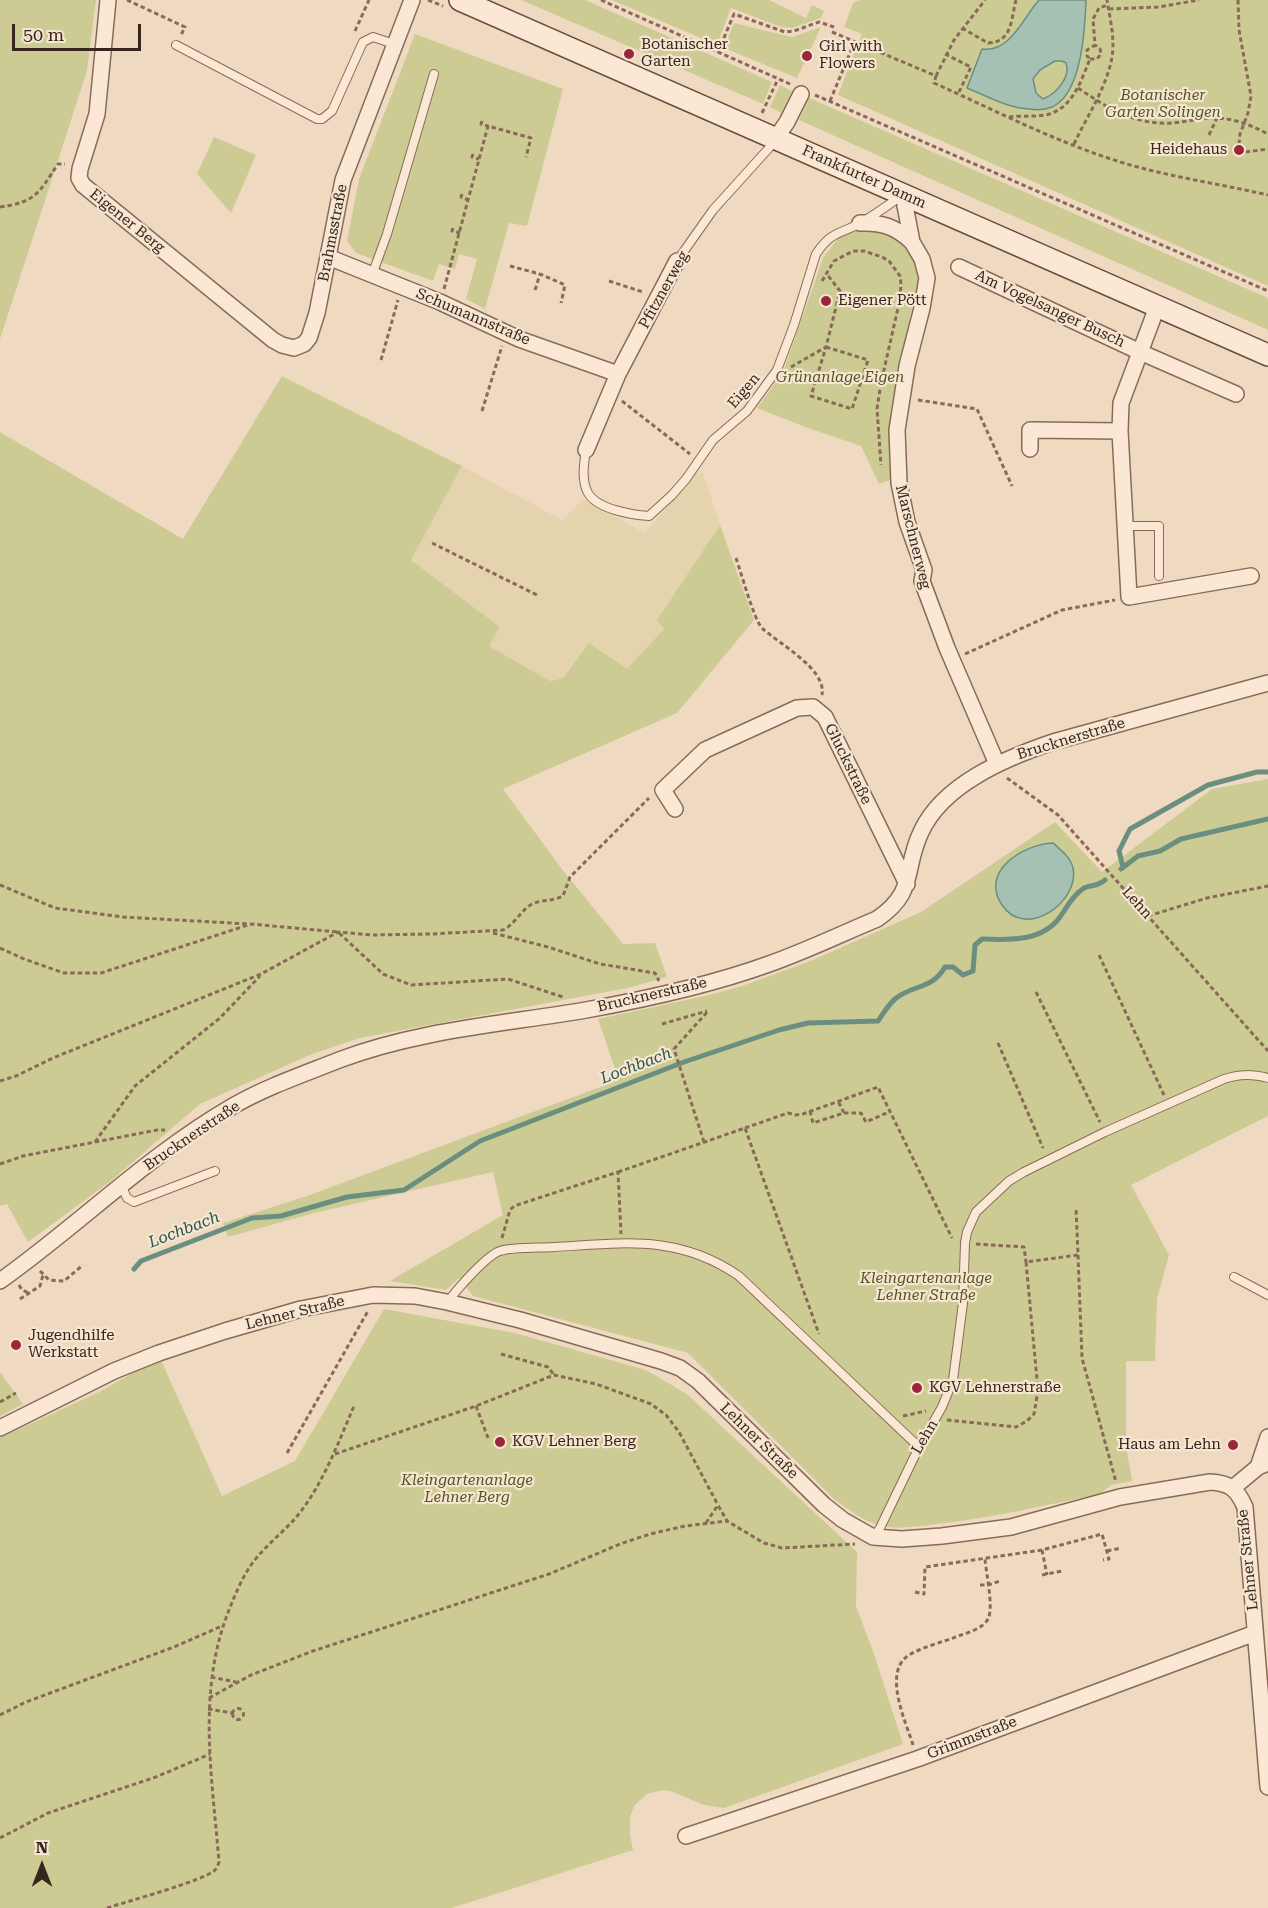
<!DOCTYPE html>
<meta charset="utf-8">
<style>
body{margin:0}
#map{position:relative;width:1268px;height:1908px;overflow:hidden;background:#efdac1;font-family:"Roboto Serif",serif}
canvas{display:block}
.north{position:absolute;left:12px;top:1836px;width:60px;height:60px;-webkit-text-stroke:4px #f6e5d0;paint-order:stroke;rotate:0deg;font-size:16px;font-weight:700;line-height:24px;text-align:center;color:#38251d}
.north::after{content:'';display:block;margin:auto;width:21px;height:27px;background:#38251d;clip-path:polygon(50% 0,100% 100%,50% 72%,0 100%)}
.scale{position:absolute;left:12px;top:24px;width:129px;height:27px;box-sizing:border-box;border:3px solid #38251d;border-top:0;padding-left:8px;font-size:18px;line-height:21px;white-space:nowrap;color:#38251d;-webkit-text-stroke:4px #f6e5d0;paint-order:stroke}
</style>
<div id="map">
<canvas width="1268" height="1908"></canvas>
<div class="north">N</div>
<div class="scale">50 m</div>
</div>
<script>
const ctx = document.querySelector('canvas').getContext('2d');
ctx.lineJoin = 'round';
function fill(path, color) {
  ctx.fillStyle = color;
  ctx.fill(path, 'evenodd');
}
function stroke(path, color, width, dash) {
  ctx.strokeStyle = color;
  ctx.lineWidth = width;
  ctx.lineCap = dash ? 'butt' : 'round';
  ctx.setLineDash(dash || []);
  ctx.stroke(path);
}
function drawText(font, color, halo, rows, align = 'center') {
  ctx.font = font + ' "Roboto Serif",serif';
  ctx.lineWidth = 4.5;
  ctx.setLineDash([]);
  ctx.textBaseline = 'middle';
  ctx.strokeStyle = halo;
  ctx.fillStyle = color;
  for (const [text, x, y, turn = 0] of rows) {
    ctx.save();
    ctx.translate(x, y);
    ctx.rotate((+turn || 0) * Math.PI / 180);
    ctx.textAlign = isNaN(turn) ? turn : align;
    if (halo) ctx.strokeText(text, 0, 0);
    ctx.fillText(text, 0, 0);
    ctx.restore();
  }
}
fill(new Path2D(`
 M462,466L562,520L583,499L645,533L697,472L703,473L720,525L658,620L664,629L627,670L589,643L562,678L550,681L489,646L500,627L411,560Z`), '#e5d3ae');
fill(new Path2D(`
 M0,0H96L87,71L0,339Z
 M521,0H585L772,82L763,104Z
 M612,0H769L806,18L812,5L824,11L821,18L792,28L781,27L731,8L717,45Z
 M861,0H1268V286L838,95L862,34L844,27L853,3Z
 M734,23L792,37L821,27L797,78L724,48Z
 M415,34L563,89L527,226L509,223L485,309L466,299L477,259L459,254L455,269L439,264L433,281L356,253L347,241L359,179Z
 M780,85L792,91L781,113L770,107Z
 M809,98L1268,298V330L799,120Z
 M214,137L256,155L231,213L197,174Z
 M863,229C897,232 916,245 918,280L891,407L890,480L879,484L861,446L808,428L757,408L783,372L823,258L836,241L846,234Z
 M282,376L462,466L411,560L500,627L489,646L550,681L563,678L589,643L627,669L664,629L657,620L720,525L754,620L677,713L503,789L561,868L623,944L655,943L667,977L628,988L360,1038L312,1054L200,1104L112,1180L28,1242L7,1204L0,1206V432L183,539Z
 M1268,779V1075L1264,1082L1268,1084V1116L1131,1185L1169,1255L1157,1299L1155,1361H1126V1446L1132,1481L1111,1485L1100,1494C1046,1505 992,1518 937,1524C919,1526 900,1530 882,1526C864,1522 848,1509 834,1499L688,1353L473,1296L459,1278L446,1290L390,1281L503,1215L493,1172L314,1213L228,1237L223,1223L307,1196L619,1080L598,1019L705,996L742,986L813,960L921,912L1055,822L1102,872L1212,789Z
 M384,1309L515,1333L646,1370L687,1394L857,1552L856,1606L873,1651L903,1744L724,1808L704,1805L671,1791L662,1790L647,1794L635,1805L630,1816V1834L633,1850L452,1908H0V1438L99,1392L160,1358L222,1496L295,1461Z
 M0,1372L23,1404L0,1416Z`), '#cdcb94');
const water = new Path2D(`
 M1039,0H1086C1085,28 1082,94 1052,107C1045,110 1036,110 1029,109C1007,108 987,96 967,88L982,49C1010,53 1023,18 1039,0ZM1055,61H1062L1066,63C1071,77 1056,94 1043,99L1036,93L1033,79L1040,70Z
 M1053,843C1060,849 1071,858 1073,868C1080,901 1026,941 1002,905C979,871 1024,844 1053,843Z`);
fill(water, '#a4c1b4');
stroke(water, '#6a8f80', 1.5);
stroke(new Path2D(`
 M1123,867L1119,851L1130,829L1208,785L1257,772H1268
 M1121,869L1138,856L1160,851L1181,839L1268,819
 M134,1269L141,1261L252,1218L281,1216L347,1197L404,1190L480,1141L684,1062L779,1030L808,1023L878,1021C883,1014 888,1005 895,999C913,984 932,990 945,967H953L963,975L973,971L975,945L982,939C1009,940 1042,942 1060,917C1067,907 1073,895 1084,888C1092,884 1095,888 1105,880`), '#6a8f80', 5);
const lane = new Path2D(`
 M176,45L317,119H322L332,111L363,42L373,37L394,44
 M677,261L713,210L769,148L775,139
 M372,275L387,234L434,74
 M586,450C584,463 581,480 588,493C597,509 632,515 649,516L672,495L686,479L713,440L747,411L777,370L794,325L816,254C832,230 840,235 862,222C875,215 888,205 901,196
 M1125,526H1159V576
 M121,1185L127,1198L134,1202L215,1171
 M1234,1277L1268,1295
 M448,1302C456,1290 487,1255 500,1251C512,1247 540,1248 554,1247C624,1243 678,1234 739,1276L919,1447
 M873,1537L880,1528L919,1447L942,1407L953,1380L963,1303L965,1243L967,1232L976,1212L1009,1181L1024,1172L1105,1132L1224,1079C1240,1074 1252,1074 1268,1078`);
const street = new Path2D(`
 M108,0L97,114L80,169L79,178L83,185L273,340L282,345L294,348L304,344L309,338L317,313L343,180L412,0
 M776,138L787,122L801,94
 M903,195L912,242L922,259L927,278L922,308L907,366L897,430L899,483L907,522L924,570L922,581L947,648L997,764
 M860,223C882,222 896,227 912,242
 M328,257L440,302L519,339L618,374
 M959,267L1140,352L1236,394
 M1157,307L1121,403L1120,431L1129,597L1251,576
 M1030,449V430L1120,431
 M586,450L618,374L677,261
 M675,809L663,790L705,750L797,708L813,707L825,717L907,884
 M0,1281C79,1225 148,1155 233,1106C266,1087 304,1074 339,1060C418,1030 504,1024 586,1010C647,999 711,985 769,964C806,951 841,934 877,919C917,892 903,870 921,832C943,784 1006,758 1053,742L1268,683
 M0,1428L114,1371L159,1353L225,1331L301,1309L373,1295L415,1296L447,1302L520,1320L661,1361L680,1368L698,1381L824,1505L843,1520L873,1537L902,1539L942,1536L1011,1527L1120,1497L1210,1482C1230,1483 1237,1489 1245,1507L1268,1787
 M1258,1467L1268,1437
 M1234,1487L1258,1467L1268,1463
 M686,1836L917,1759L1255,1633`);
const secondary = new Path2D(`
 M460,0L1268,355`);
stroke(lane, '#896a58', 10);
stroke(street, '#896a58', 18);
stroke(secondary, '#6b4b3b', 24);
stroke(new Path2D(`
 M127,0L185,27L181,35
 M428,0L443,6
 M601,0L790,84
 M1238,0L1239,30L1251,96L1248,113L1240,134L1239,144L1245,152L1268,149
 M1109,9L1158,7L1199,0
 M962,28L988,43C1013,42 1011,18 1016,0
 M355,31L369,0
 M832,32L936,76L934,83C992,109 1050,139 1111,159C1162,176 1216,183 1268,195
 M718,52L734,14L785,32L794,31L819,22L834,27
 M945,54L971,67L958,94
 M1090,59H1097L1101,54L1100,49L1095,45
 M936,76L954,40L985,0
 M1078,88C1103,105 1128,121 1159,123C1173,124 1187,121 1201,119C1225,115 1247,123 1268,134
 M815,95L1268,291
 M830,101L855,41
 M762,113L778,79
 M1009,117C1022,115 1040,118 1052,113C1074,105 1082,78 1090,59L1087,56V50L1095,45L1093,19L1099,8L1108,5
 M482,121L481,124L488,126
 M1209,135L1217,118
 M1074,144C1087,116 1107,87 1112,57C1115,38 1110,19 1107,0
 M473,154L472,157L479,159
 M462,194L461,197L468,200
 M0,207C37,202 39,192 58,164H65
 M453,228L452,231L460,233
 M510,266L540,274L565,285L561,303
 M609,281L643,292
 M822,281L834,261L853,251H864L882,257L889,261L900,276L901,284L900,299L881,383L877,409L881,465
 M444,289L488,126L531,138L526,157
 M535,290L540,274
 M826,347L868,360L852,409L811,396Z
 M381,360L398,300
 M791,367L826,347L840,291L826,273
 M918,400L977,409L1012,486
 M622,401L690,454
 M482,411L502,346
 M432,543L539,596
 M736,558C741,572 754,620 762,628C779,644 827,669 822,695
 M965,654L1062,610L1115,600
 M1007,778L1058,815L1268,1051
 M0,885L55,908L123,917L249,924
 M1148,916L1207,898L1268,886
 M493,933L548,947L600,964L655,973L659,981
 M0,948L24,959L64,973H101L251,924L338,932L383,974L411,985L508,979L563,997
 M1099,955L1164,1095
 M1036,992L1100,1122
 M662,1024L707,1011
 M998,1043L1043,1148
 M0,1081L16,1076L53,1058L261,974L338,932L372,935L431,934L503,930C515,924 519,913 529,906C538,899 552,902 563,896L570,877L649,798
 M810,1111L813,1123L844,1113L838,1101
 M844,1113H861L866,1122L889,1112
 M745,1128L788,1113L796,1115L803,1114L878,1087L952,1238
 M95,1142L135,1086L220,1018L260,976
 M704,1142L674,1049L709,1010
 M0,1164L23,1156L157,1130H165
 M618,1172L745,1128L819,1334
 M502,1238L510,1210L514,1206L618,1172L621,1234
 M976,1244L1024,1247L1026,1262
 M1078,1255L1082,1358L1116,1482
 M40,1271L49,1280L64,1281L83,1265
 M19,1285L22,1290L29,1293
 M20,1299L40,1286L43,1275
 M501,1354L548,1367L554,1375
 M0,1402L16,1393
 M476,1406L488,1438
 M903,1416L926,1411
 M947,1420L1016,1427L1027,1421L1034,1414L1038,1390L1026,1262L1078,1255L1076,1208
 M287,1453L368,1311
 M335,1454L476,1406L554,1375L596,1384L651,1404L666,1415L679,1432L718,1505
 M706,1523L718,1505L727,1521L764,1543L782,1548L855,1544
 M1042,1550L1047,1575
 M1107,1551L1121,1548
 M1042,1575L1062,1571
 M980,1585H988L1000,1581
 M915,1592L924,1594L925,1567L1042,1550L1102,1534L1109,1559L1103,1560
 M211,1677L236,1682
 M209,1698L251,1675L313,1651L549,1574L620,1544L650,1534L685,1526L727,1521
 M232.5 1714a5.5 5.5 0 1 1 11 0a5.5 5.5 0 1 1-11 0Z
 M208,1709L233,1713
 M0,1715L26,1702L174,1647L222,1626
 M913,1745C906,1722 882,1672 909,1655C924,1646 944,1642 961,1635C970,1632 983,1628 988,1619C994,1608 986,1573 985,1559
 M0,1838L48,1813L156,1777L210,1754
 M107,1908C125,1902 206,1880 215,1870C217,1868 218,1865 219,1862C212,1774 196,1688 231,1605C237,1590 244,1574 254,1561C267,1544 285,1531 298,1515C323,1484 339,1441 354,1406`), '#896a58', 3, [4.5, 3]);
stroke(lane, '#fae8d4', 8);
stroke(street, '#fae8d4', 15);
stroke(secondary, '#fae8d4', 21);
for (const [x, y, r, color] of [
 [629,54,6,"#99263a"],
 [807,56,6,"#99263a"],
 [1239,150,6,"#99263a"],
 [826,301,6,"#99263a"],
 [16,1345,6,"#99263a"],
 [917,1388,6,"#99263a"],
 [500,1442,6,"#99263a"],
 [1233,1445,6,"#99263a"]
]) {
  const dot = new Path2D();
  dot.arc(x, y, r, 0, 2 * Math.PI);
  ctx.fillStyle = color;
  ctx.fill(dot);
  stroke(dot, '#f6e5d0', 2);
}
drawText('15px', '#38251d', '#f6e5d0', [
 ["Botanischer",641,45],
 ["Garten",641,62],
 ["Girl with",819,47],
 ["Flowers",819,64],
 ["Heidehaus",1227,150,"right"],
 ["Eigener Pött",838,301],
 ["Jugendhilfe",28,1336],
 ["Werkstatt",28,1353],
 ["KGV Lehnerstraße",929,1388],
 ["KGV Lehner Berg",512,1442],
 ["Haus am Lehn",1221,1445,"right"]
], 'left');
drawText('italic 15px', '#515523', '#f6e5d0', [
 ["Botanischer",1163,96],
 ["Garten Solingen",1163,113],
 ["Grünanlage Eigen",840,378],
 ["Kleingartenanlage",926,1279],
 ["Lehner Straße",926,1296],
 ["Kleingartenanlage",467,1481],
 ["Lehner Berg",467,1498]
]);
drawText('15px', '#38251d', '#f6e5d0', [
 ["Frankfurter Damm",864,177,24],
 ["Eigener Berg",127,221,39],
 ["Brahmsstraße",333,233,-79],
 ["Pfitznerweg",664,290,-61],
 ["Am Vogelsanger Busch",1050,309,25],
 ["Schumannstraße",473,317,23],
 ["Eigen",744,391,-50],
 ["Marschnerweg",913,537,76],
 ["Brucknerstraße",1071,739,-17],
 ["Gluckstraße",848,764,64],
 ["Lehn",1137,903,48],
 ["Brucknerstraße",652,995,-13],
 ["Brucknerstraße",192,1136,-34],
 ["Lehner Straße",295,1313,-14],
 ["Lehn",925,1437,-60],
 ["Lehner Straße",759,1441,44],
 ["Lehner Straße",1248,1560,-96],
 ["Grimmstraße",972,1738,-21]
]);
drawText('italic 16px', '#2b584e', '#f6e5d0', [
 ["Lochbach",636,1066,-21],
 ["Lochbach",184,1230,-21]
]);
</script>
